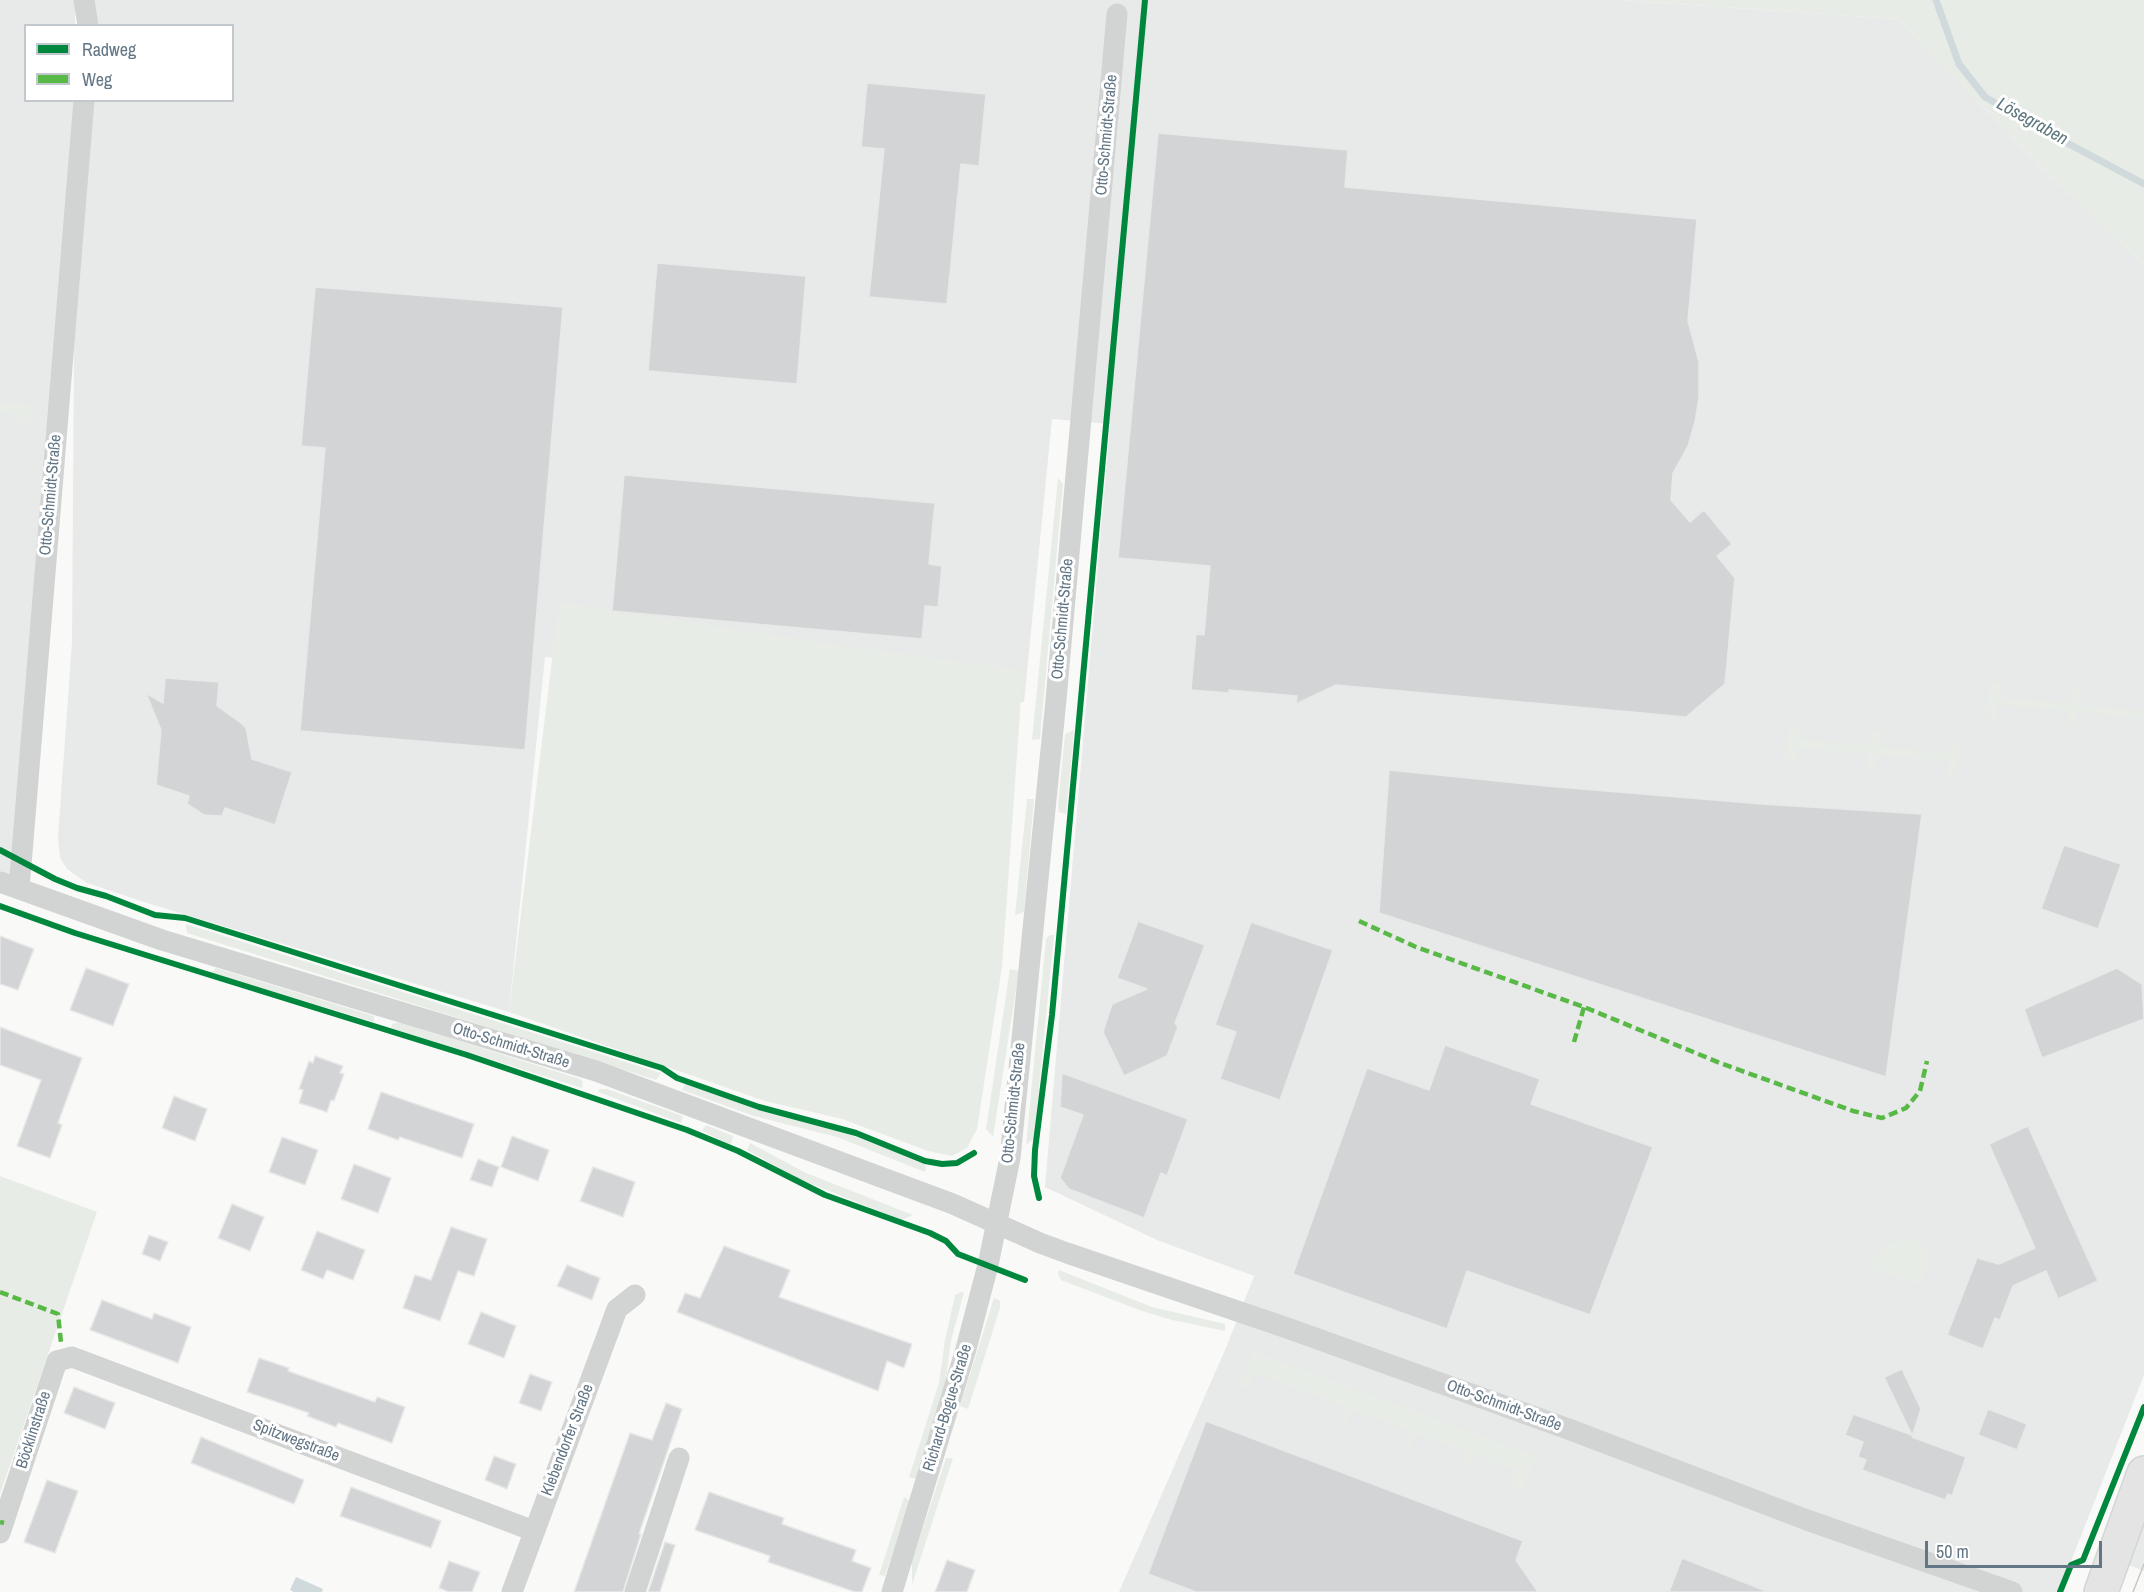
<!DOCTYPE html>
<meta charset="utf-8">
<style>
body{margin:0}
#map{position:relative;width:2144px;height:1592px;overflow:hidden;background:#f9f9f8;font-family:"Archivo Narrow",sans-serif}
canvas{display:block}
.legend{position:absolute;left:24px;top:24px;width:210px;height:78px;box-sizing:border-box;background:#fff;border:2px solid #c1c8ce;margin:0;padding:8px 10px;list-style:none;font-size:18px;color:#637685}
.legend li{display:flex;align-items:center;gap:12px;height:30px}
.legend b{width:30px;border:2px solid #c1c8ce}
.scale{position:absolute;left:1925px;top:1541px;width:177px;height:27px;box-sizing:border-box;border:3px solid #637685;border-top:0;padding-left:8px;font-size:18px;line-height:21px;white-space:nowrap;color:#637685;-webkit-text-stroke:4px #fff;paint-order:stroke}
</style>
<div id="map">
<canvas width="2144" height="1592"></canvas>
<ul class="legend">
<li><b style="height:8px;background:#00873e"></b>Radweg</li>
<li><b style="height:8px;background:#58b947"></b>Weg</li>
</ul>
<div class="scale">50 m</div>
</div>
<script>
const ctx = document.querySelector('canvas').getContext('2d');
ctx.lineJoin = 'round';
function fill(path, color) {
  ctx.fillStyle = color;
  ctx.fill(path, 'evenodd');
}
function stroke(path, color, width, dash) {
  ctx.strokeStyle = color;
  ctx.lineWidth = width;
  ctx.lineCap = dash ? 'butt' : 'round';
  ctx.setLineDash(dash || []);
  ctx.stroke(path);
}
function drawText(font, color, halo, rows, align = 'center') {
  ctx.font = font + ' "Archivo Narrow",sans-serif';
  ctx.lineWidth = 6;
  ctx.setLineDash([]);
  ctx.textBaseline = 'middle';
  ctx.strokeStyle = halo;
  ctx.fillStyle = color;
  for (const [text, x, y, turn = 0] of rows) {
    ctx.save();
    ctx.translate(x, y);
    ctx.rotate((+turn || 0) * Math.PI / 180);
    ctx.textAlign = isNaN(turn) ? turn : align;
    if (halo) ctx.strokeText(text, 0, 0);
    ctx.fillText(text, 0, 0);
    ctx.restore();
  }
}
fill(new Path2D(`
 M0,0H75V25L26,26V100H232V26L87,25V0H1618L1898,19L2042,168L2144,264V1375L2059,1592H1119L1228,1343L1254,1276L1157,1240L1045,1187L1110,424L1052,419L1024,702L545,657L509,1012L147,903L87,883L67,869L60,858L58,837L72,642L75,212L19,886L0,879Z
 M2144,1518V1571L2126,1564Z`), '#e8e9e9');
fill(new Path2D(`
 M1618,0H2144V264L2042,168L1898,19Z
 M0,403L32,405L29,423L18,421V415L0,413Z
 M1058,478L1063,484L1040,739L1032,740Z
 M559,602L824,643L1023,670L1002,967L977,1129L967,1148L952,1156L928,1151L842,1119L765,1101L509,1012Z
 M1996,682H2000L1999,698L2069,703L2071,689L2079,690L2078,705L2144,711V719L2077,712L2075,727L2068,726L2069,711L1997,705L1996,721C1992,719 1989,719 1988,715C1984,706 1988,686 1996,682Z
 M1796,725H1800L1801,740L1870,745L1871,731L1880,732L1881,747L1950,752L1951,739H1954L1960,746L1956,773L1951,776L1947,775L1949,760L1877,755L1875,770L1867,767L1869,753L1798,748L1796,762L1788,758L1786,754L1789,729Z
 M1074,730L1066,814L1059,812L1058,805L1065,734Z
 M1027,799H1034L1024,912L1015,915Z
 M186,924L661,1073L656,1080L187,933Z
 M1050,935H1054L1034,1139L1026,1145L1046,939Z
 M216,968L374,1016V1022L211,973Z
 M1010,969L1019,971L993,1137L986,1129Z
 M399,1022L580,1079L583,1082L582,1088L391,1028L392,1024Z
 M686,1082L759,1110L840,1131L922,1161L926,1167L925,1172L837,1137L754,1116L682,1090Z
 M599,1089H607L683,1116L681,1123L598,1092Z
 M706,1125L733,1136L731,1145L702,1131Z
 M750,1143L806,1173L913,1215L902,1220L799,1179L747,1150Z
 M0,1176L97,1212L0,1494Z
 M1908,1239C1918,1240 1928,1249 1931,1259L1920,1285L1877,1270L1869,1264C1872,1251 1895,1240 1908,1239Z
 M1059,1270L1152,1307L1225,1324V1331L1172,1320L1142,1311L1061,1280L1058,1274Z
 M961,1292H964L951,1341L945,1386L917,1479L909,1477L939,1383L945,1340L955,1295Z
 M994,1298L1000,1301V1308L968,1409L960,1406Z
 M1255,1352L1535,1456L1523,1490L1518,1491L1509,1487L1515,1470L1474,1455L1465,1471L1462,1468L1468,1453L1418,1434L1409,1449L1405,1446L1411,1431L1353,1410L1344,1426L1341,1423L1347,1407L1255,1373L1247,1389L1240,1387L1252,1354Z
 M946,1458H953L912,1585V1561Z
 M904,1497L910,1501L885,1576L879,1575Z`), '#e8ece6');
fill(new Path2D(`
 M296,1577L323,1589L322,1592H294L290,1590Z`), '#d0d9db');
stroke(new Path2D(`
 M1936,0L1959,64L1985,97L2041,129L2144,184`), '#d0d9db', 7);
const building = new Path2D(`
 M867,83L986,94L979,166L961,164L947,304L869,297L884,149L861,147Z
 M1158,133L1348,150L1345,187L1697,219L1688,321L1699,362V398L1695,422L1688,446L1673,473L1671,500L1690,522L1704,510L1732,544L1717,556L1735,578L1725,684L1686,717L1336,685L1296,704L1297,696L1229,690V693L1191,690L1196,634L1204,635L1210,566L1118,558Z
 M657,263L806,276L797,384L648,371Z
 M315,287L563,307L525,750L300,731L325,448L301,446Z
 M624,475L935,503L929,564L942,566L938,607L925,606L922,639L612,611Z
 M165,678L219,682L217,706L241,723L246,728L252,759L292,772L275,825L225,808L222,816L204,815L187,804L189,796L156,785L161,730L146,693L163,703Z
 M1389,770L1546,786L1762,804L1922,814L1886,1077L1379,913Z
 M2064,845L2121,864L2098,929L2041,909Z
 M1138,921L1205,945L1175,1023L1178,1027L1167,1056L1124,1076L1103,1032L1112,1004L1147,989L1117,978Z
 M1251,922L1333,950L1280,1100L1220,1079L1236,1032L1215,1025Z
 M0,936L34,949L18,990L0,984Z
 M86,968L129,984L113,1026L70,1010Z
 M2117,968L2142,984L2144,1019L2042,1058L2024,1009Z
 M0,1027L82,1058L58,1123L62,1125L50,1158L17,1146L41,1080L0,1065Z
 M1445,1045L1540,1079L1531,1104L1653,1147L1590,1315L1467,1271L1447,1329L1293,1274L1367,1068L1429,1090Z
 M315,1056L343,1066L340,1073L344,1074L334,1101L331,1100L327,1112L299,1103L303,1090L299,1089L309,1061L313,1063Z
 M1062,1073L1188,1119L1167,1176L1161,1173L1144,1218L1069,1189L1060,1178L1083,1115L1060,1107Z
 M381,1092L474,1124L462,1158L400,1137L398,1140L368,1129Z
 M174,1096L207,1109L195,1141L162,1128Z
 M2028,1126L2098,1281L2058,1299L2046,1271L2013,1286L2000,1320L1995,1318L1983,1349L1947,1335L1977,1258L1999,1264L2035,1248L1989,1144Z
 M512,1136L549,1150L538,1181L501,1167Z
 M282,1137L318,1150L305,1185L269,1172Z
 M478,1159L499,1167L492,1187L470,1180Z
 M354,1164L391,1178L378,1213L341,1199Z
 M593,1167L635,1182L623,1217L580,1201Z
 M232,1204L264,1217L250,1251L218,1238Z
 M451,1227L487,1239L474,1276L458,1271L440,1321L403,1308L415,1275L431,1280Z
 M317,1231L365,1250L353,1280L327,1270L323,1279L301,1270Z
 M149,1235L168,1242L160,1261L142,1254Z
 M724,1246L790,1270L779,1297L912,1344L904,1368L887,1361L878,1391L677,1312L685,1293L700,1298Z
 M567,1265L600,1278L592,1300L557,1286Z
 M102,1300L152,1319L154,1313L191,1327L178,1363L90,1330Z
 M481,1312L516,1326L504,1358L468,1344Z
 M259,1358L289,1368L288,1371L375,1402L377,1397L405,1407L392,1443L338,1423L336,1427L307,1416L309,1413L247,1392Z
 M1902,1369L1921,1409L1912,1437L1966,1457L1952,1496L1948,1494L1945,1500L1862,1470L1866,1460L1858,1457L1863,1442L1845,1435L1853,1414L1912,1435L1884,1377Z
 M530,1374L552,1382L541,1411L519,1403Z
 M74,1387L115,1403L105,1429L64,1413Z
 M666,1403L682,1409L639,1534H641L623,1592H574L630,1433L652,1440Z
 M1988,1409L2027,1424L2017,1450L1978,1435Z
 M1206,1421L1523,1541L1516,1560L1538,1592H1196L1148,1574Z
 M201,1437L304,1480L294,1504L191,1463Z
 M494,1456L516,1464L507,1489L485,1480Z
 M47,1480L78,1491L55,1553L24,1542Z
 M351,1487L441,1521L431,1548L340,1516Z
 M709,1492L784,1518L782,1524L856,1550L852,1561L871,1568L862,1592H855L768,1562L770,1556L695,1530Z
 M665,1542L675,1545L660,1592H648Z
 M1682,1558L1766,1591V1592H1669Z
 M947,1560L975,1570L967,1592H935Z
 M449,1561L480,1572L472,1592H449L439,1588Z`);
fill(building, '#d2d4d5');
stroke(building, '#e8e8e8', 1.5);
const primary = new Path2D(`
 M2101,1592L2144,1473`);
stroke(primary, '#d4d5d6', 36);
stroke(new Path2D(`
 M84,0L88,26
 M0,882L162,940L596,1071L953,1204L1040,1243L1067,1253L1290,1329L1571,1430L1807,1520L2012,1592
 M19,889L84,100
 M0,1533L57,1361L72,1357L534,1531
 M512,1592L617,1309L635,1295
 M635,1592L679,1458
 M892,1592L966,1349L988,1265L1010,1158L1056,700L1117,14`), '#d2d3d3', 21);
stroke(primary, '#e4e4e4', 33);
stroke(new Path2D(`
 M2133,1592L2144,1564`), '#c6c8c9', 1.5);
stroke(new Path2D(`
 M1359,921L1416,947L1584,1007L1720,1063L1853,1111L1882,1118L1906,1108L1920,1091L1927,1061
 M1574,1042L1584,1007
 M0,1292L58,1314L61,1343
 M0,1522L4,1523`), '#58b947', 4.5, [9, 4.5]);
stroke(new Path2D(`
 M0,850L55,879L77,888L106,896L155,915L185,918L662,1068L677,1078L759,1107L856,1133L925,1161L942,1164L957,1163L974,1153
 M0,906L75,933L467,1055L687,1130L738,1151L825,1195L930,1233L946,1241L958,1254L1025,1280
 M1039,1198L1034,1176L1035,1150L1052,1015L1145,0
 M2060,1592L2071,1565L2083,1560L2144,1407`), '#00873e', 6);
drawText('16px', '#637685', '#fff', [
 ["Otto-Schmidt-Straße",1107,135,-85],
 ["Otto-Schmidt-Straße",51,495,-85],
 ["Otto-Schmidt-Straße",1063,619,-85],
 ["Otto-Schmidt-Straße",511,1046,17],
 ["Otto-Schmidt-Straße",1014,1103,-84],
 ["Otto-Schmidt-Straße",1504,1406,20],
 ["Richard-Bogue-Straße",948,1408,-73],
 ["Böcklinstraße",34,1430,-72],
 ["Klebendorfer Straße",568,1440,-69],
 ["Spitzwegstraße",296,1441,21]
]);
drawText('italic 18px', '#5e767e', '#fff', [
 ["Lösegraben",2032,122,29]
]);
</script>
